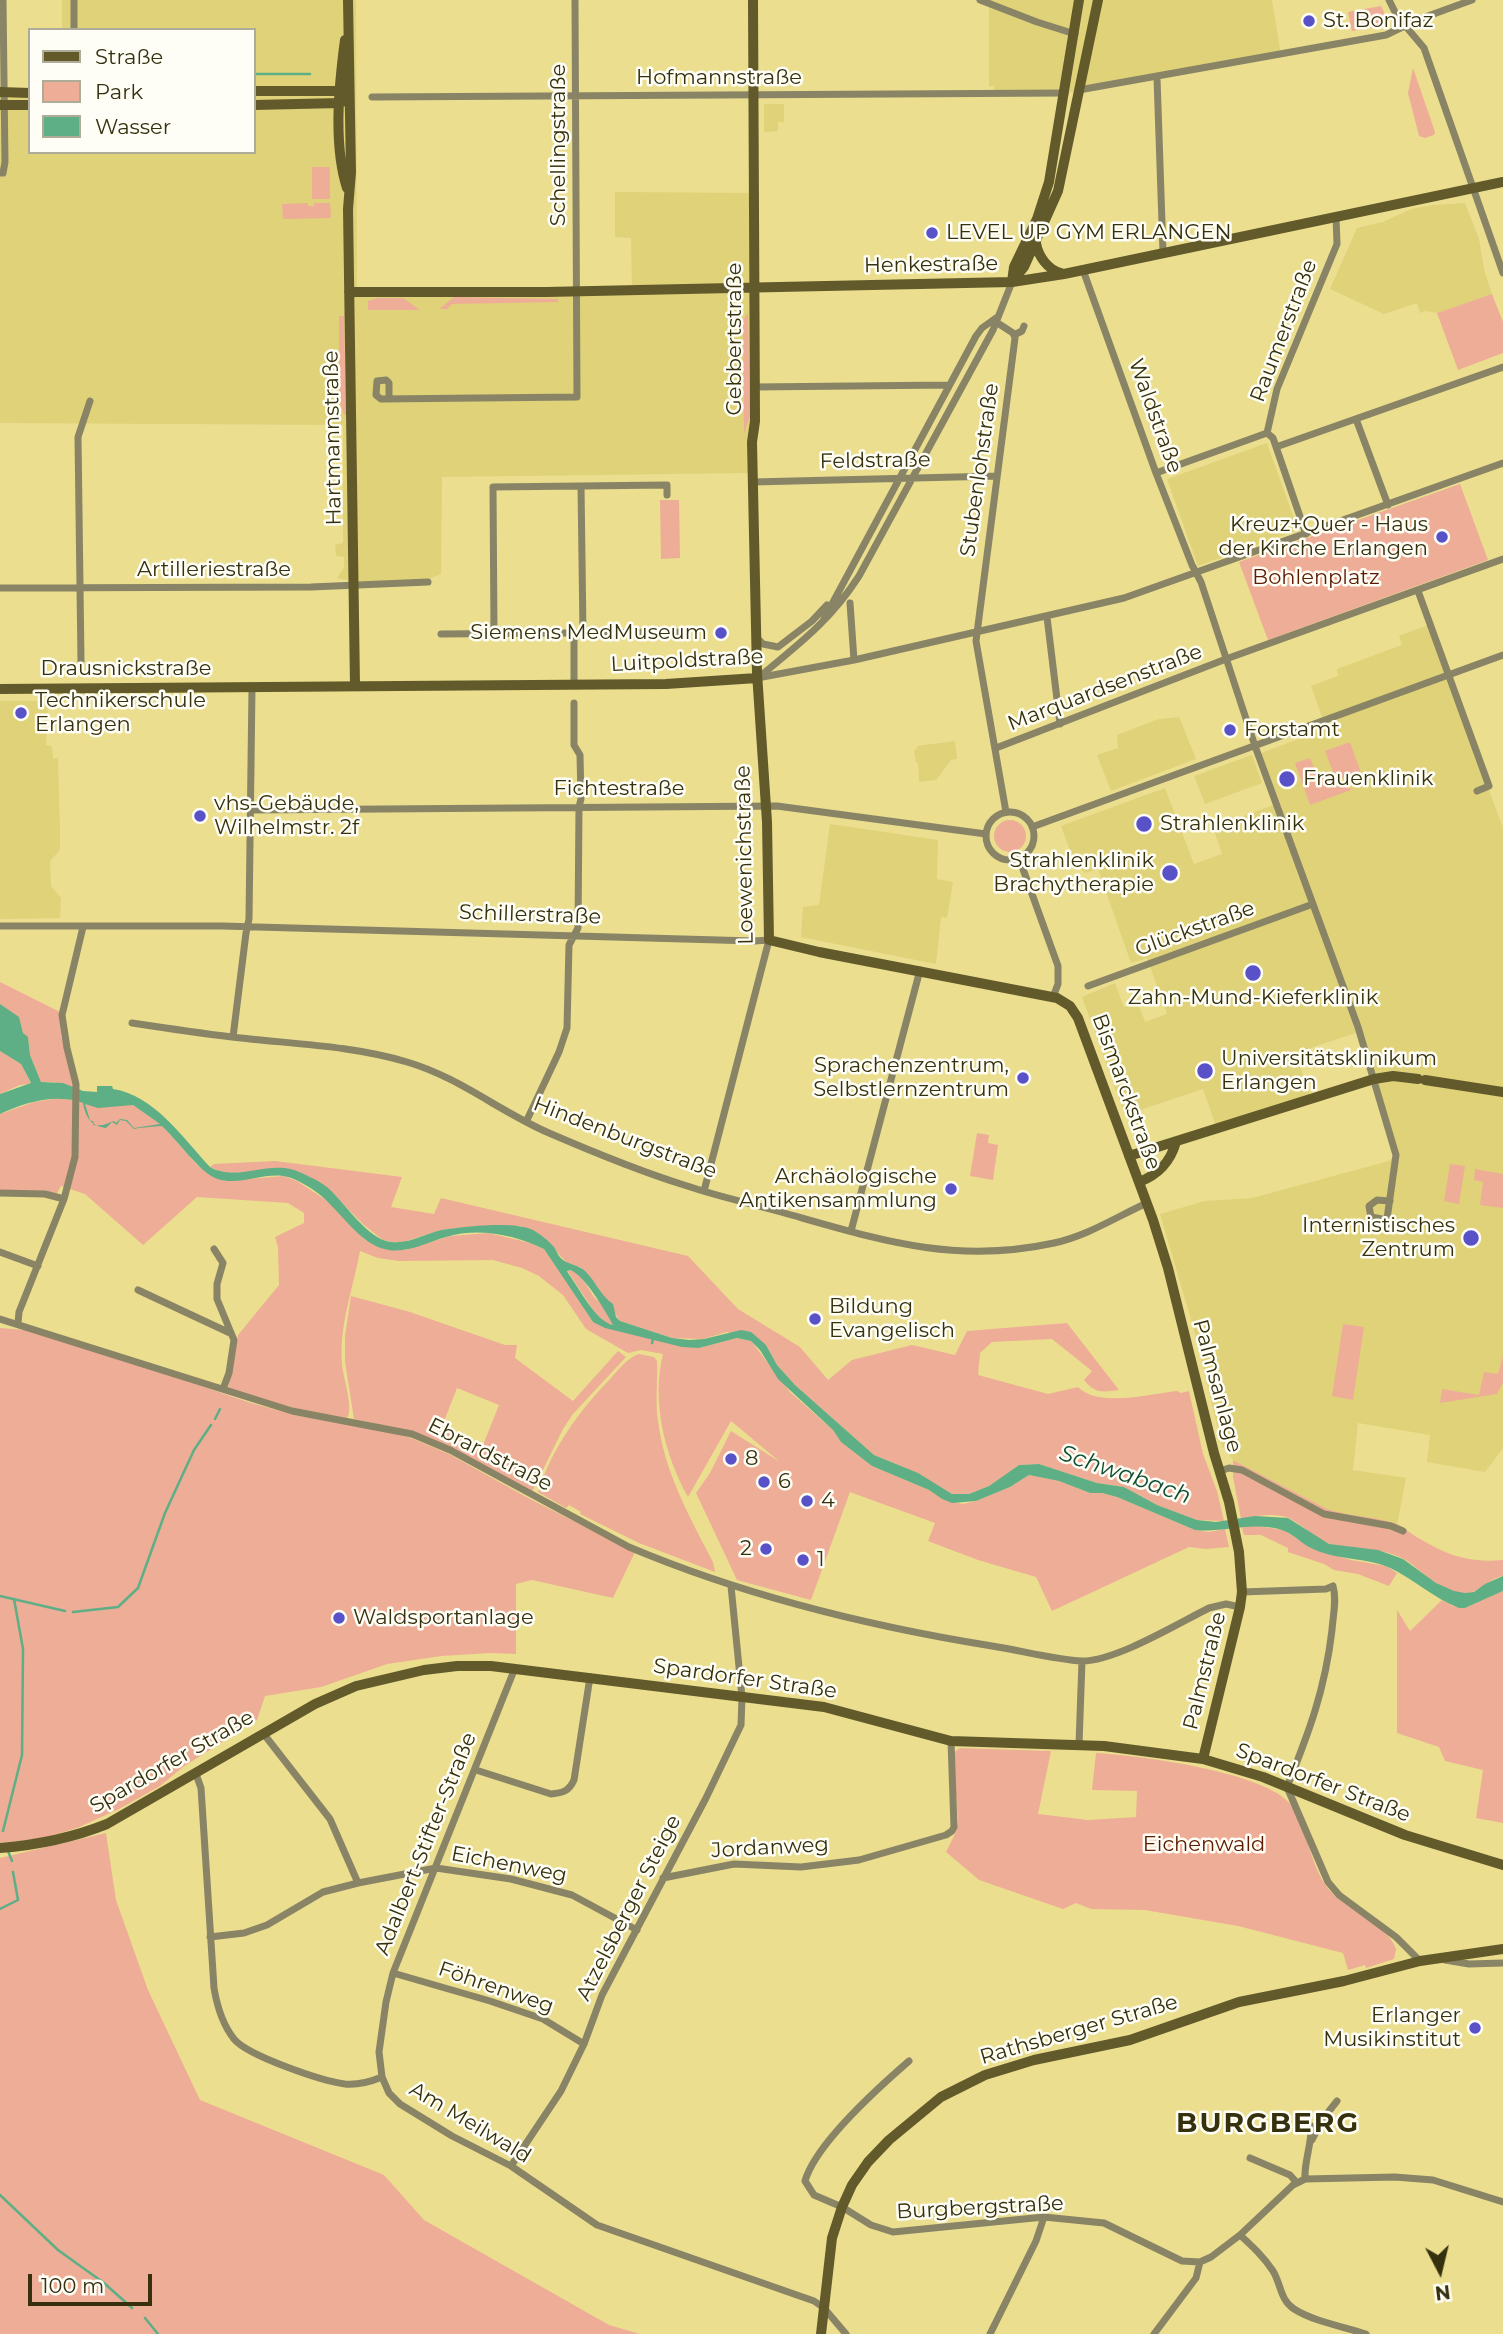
<!DOCTYPE html>
<meta charset="utf-8">
<style>
body{margin:0}
#map{position:relative;width:1503px;height:2334px;overflow:hidden;background:#ebde8f;font-family:Montserrat,sans-serif}
canvas{display:block}
.legend{position:absolute;left:28px;top:28px;width:228px;height:126px;box-sizing:border-box;background:#fefef6;border:2px solid #aeac99;margin:0;padding:9px 12px;list-style:none;font-size:21px;color:#35300e}
.legend li{display:flex;align-items:center;gap:14px;height:35px}
.legend b{width:35px;border:2px solid #aeac99}
.north{position:absolute;left:1405px;top:2236px;width:70px;height:70px;-webkit-text-stroke:5px #fefef6;paint-order:stroke;rotate:173deg;font-size:19px;font-weight:700;line-height:28px;text-align:center;color:#35300e}
.north::after{content:'';display:block;margin:auto;width:24px;height:32px;background:#35300e;clip-path:polygon(50% 0,100% 100%,50% 72%,0 100%)}
.scale{position:absolute;left:28px;top:2274px;width:124px;height:32px;box-sizing:border-box;border:4px solid #35300e;border-top:0;padding-left:9px;font-size:21px;line-height:24px;white-space:nowrap;color:#35300e;-webkit-text-stroke:5px #fefef6;paint-order:stroke}
</style>
<div id="map">
<canvas width="1503" height="2334"></canvas>
<ul class="legend">
<li><b style="height:9px;background:#625a2b"></b>Straße</li>
<li><b style="height:19px;background:#eead96"></b>Park</li>
<li><b style="height:19px;background:#5eae86"></b>Wasser</li>
</ul>
<div class="north">N</div>
<div class="scale">100 m</div>
</div>
<script>
const ctx = document.querySelector('canvas').getContext('2d');
ctx.lineJoin = 'round';
function fill(path, color) {
  ctx.fillStyle = color;
  ctx.fill(path, 'evenodd');
}
function stroke(path, color, width, dash) {
  ctx.strokeStyle = color;
  ctx.lineWidth = width;
  ctx.lineCap = dash ? 'butt' : 'round';
  ctx.setLineDash(dash || []);
  ctx.stroke(path);
}
function drawText(font, color, halo, rows, align = 'center') {
  ctx.font = font + ' Montserrat,sans-serif';
  ctx.lineWidth = 5;
  ctx.setLineDash([]);
  ctx.textBaseline = 'middle';
  ctx.strokeStyle = halo;
  ctx.fillStyle = color;
  for (const [text, x, y, turn = 0] of rows) {
    ctx.save();
    ctx.translate(x, y);
    ctx.rotate((+turn || 0) * Math.PI / 180);
    ctx.textAlign = isNaN(turn) ? turn : align;
    if (halo) ctx.strokeText(text, 0, 0);
    ctx.fillText(text, 0, 0);
    ctx.restore();
  }
}
fill(new Path2D(`
 M62,0H356L357,291L632,289L631,238L615,237V192L754,193L749,473L442,477L441,574L423,581L355,582L337,578L344,568V557L336,556L335,545L343,543V425L0,423V96H30V152H254V30H62Z
 M980,0H1272L1281,55L1079,92L994,93V86H989V5Z
 M764,104H784V122H778V131L764,132Z
 M1465,203L1479,239L1484,269L1492,294L1437,313L1426,311L1420,313L1417,303L1384,314L1330,289L1357,228L1383,222L1411,209L1433,205Z
 M1267,443L1298,530L1198,566L1167,479Z
 M1428,625L1503,828V1448L1485,1472L1427,1462L1430,1435L1358,1423L1353,1470L1406,1478L1397,1525L1340,1514L1327,1509L1233,1460L1222,1446L1193,1326L1160,1214L1205,1201L1252,1198L1389,1161L1394,1157L1356,1033L1295,1053L1311,1097L1216,1126L1203,1089L1125,1115L1082,997L1115,983L1124,1007L1138,1003L1145,1022L1167,1014L1147,958L1131,963L1098,869L1085,873L1074,862L1061,826L1165,788L1194,864L1222,854L1213,827L1279,803L1261,753L1326,729L1311,686L1338,676L1337,669L1402,645L1399,636Z
 M0,701H48L46,745L52,746L53,758H58L60,831V850L50,861L51,886L61,898L60,918L0,919Z
 M1179,717L1196,759L1111,791L1097,755L1118,748L1117,735L1159,719Z
 M955,741L957,759L951,760L936,780L919,782L918,763H916L914,750L917,749V746Z
 M1252,755L1262,783L1205,804L1194,776Z
 M830,824L938,840L937,879L953,882L947,918L941,917L936,964L801,937L803,907L819,905Z`), '#e0d279');
fill(new Path2D(`
 M1381,6L1388,20L1386,25L1352,31L1348,12Z
 M1413,68L1435,132L1434,135L1425,138L1419,136L1408,93Z
 M312,167H330V199H312Z
 M308,203V206H314V203H330L331,218L283,219L282,204Z
 M1492,294L1503,322V353L1458,370L1437,313Z
 M454,297L558,299V302L452,304L447,309H439Z
 M377,298H403L420,310H368V301Z
 M748,313L750,416L744,434L743,320Z
 M339,316H344L346,415H344L339,399Z
 M1460,484L1488,560L1268,640L1239,562Z
 M660,500H679L680,558L661,559Z
 M1350,742L1361,773L1342,778L1333,772L1325,751Z
 M1310,758L1316,773L1328,772L1335,780L1348,782L1351,790L1310,805L1295,763Z
 M994 836a16 16 0 1 1 32 0a16 16 0 1 1-32 0Z
 M0,982L60,1012L61,1035L76,1088L53,1082H41L30,1055L28,1038L23,1033L19,1018L0,1004Z
 M0,1051L21,1064L31,1084L20,1085L0,1094Z
 M60,1098L92,1104L133,1105L162,1125L198,1166L224,1181L283,1176L297,1181L329,1202L365,1240L405,1250L450,1236L488,1233L531,1243L544,1249L593,1322L667,1343L699,1348L737,1338L751,1341L790,1392L833,1430L841,1442L872,1466L929,1490L942,1499L963,1504L976,1501L1010,1487L1029,1475L1059,1481L1090,1493H1102L1117,1497L1195,1530L1209,1532L1225,1529L1229,1547L1206,1549L1189,1547L1052,1611L1036,1577L978,1560L928,1541L935,1523L850,1492L811,1600L737,1580L696,1493L710,1473L731,1431L780,1462L731,1421L688,1497C665,1456 651,1401 663,1354L641,1350L628,1353L586,1329L563,1295L539,1276L522,1268L493,1260L399,1261L378,1258L360,1251C353,1289 339,1325 342,1364C343,1378 354,1408 347,1418L293,1408L228,1388L238,1335L279,1285L278,1247L275,1237L304,1223V1213L288,1203L197,1197L143,1245L85,1194L61,1186L56,1195L18,1190H0V1114L34,1102Z
 M977,1133L989,1135L988,1143L998,1145L993,1180L970,1176Z
 M275,1161L402,1177L391,1207L434,1214L441,1198L688,1256L738,1309L800,1347L828,1380L852,1360L912,1345L955,1355L967,1331L1067,1323L1119,1390C1103,1392 1095,1394 1084,1380L1092,1371L1052,1339L992,1342L980,1353L978,1375L1048,1394L1078,1387C1099,1408 1150,1394 1177,1391L1181,1393L1189,1391L1203,1454L1217,1491L1224,1521L1197,1520L1157,1505L1124,1487L1097,1483L1039,1464L1019,1465L989,1486L969,1494H952L896,1464L874,1455L795,1385L777,1365L766,1345L727,1332L703,1339L672,1338L620,1321L597,1286L580,1267L567,1263L545,1239L522,1226L467,1227L441,1230L403,1242H392L383,1240L364,1225L325,1186L296,1171L224,1173L210,1167L214,1164Z
 M1450,1164L1465,1166L1459,1204L1444,1201Z
 M1475,1169L1503,1174V1208L1480,1205L1483,1182L1474,1180Z
 M567,1270L578,1272L594,1297L606,1308L615,1326L606,1323L595,1313Z
 M351,1296L410,1312L505,1345H517L515,1358L573,1401L618,1351L626,1357L573,1414L563,1429L532,1492L413,1432L354,1419L345,1362V1336ZM457,1388L499,1405L483,1445L441,1429Z
 M1343,1324L1364,1327L1353,1400L1332,1396Z
 M0,1328L26,1330L96,1350L248,1402L294,1415L375,1429L411,1438L449,1454L530,1499L635,1552L613,1598L532,1580L516,1584V1654L490,1653L441,1656L387,1664L321,1687L265,1696L257,1720L183,1767L160,1786L119,1809L77,1828L44,1838L0,1843Z
 M639,1354L654,1357L657,1361C658,1381 655,1401 658,1421C664,1471 690,1518 713,1562L715,1572L639,1543L580,1514L581,1512L569,1505L566,1508L538,1492C552,1448 579,1411 611,1378C619,1369 627,1358 639,1354Z
 M1503,1356V1383L1497,1394L1440,1403L1442,1389L1479,1395L1484,1372L1498,1374Z
 M1233,1460L1327,1509C1350,1517 1375,1516 1397,1524C1405,1528 1412,1535 1420,1539C1449,1556 1469,1563 1503,1560V1576C1489,1578 1479,1594 1464,1593C1440,1592 1423,1571 1404,1559C1380,1546 1354,1552 1330,1544C1315,1539 1303,1525 1289,1518C1275,1512 1254,1516 1241,1519L1233,1477Z
 M1257,1526L1284,1530L1311,1548L1351,1560L1386,1566L1397,1573L1389,1586L1358,1574L1334,1570L1324,1564L1288,1552V1548L1261,1535H1244L1242,1527Z
 M1503,1591V1823L1476,1818L1483,1770L1445,1761L1439,1747L1397,1733V1610L1410,1631L1442,1600L1453,1606L1465,1608Z
 M960,1748L1051,1751L1038,1814L1088,1820L1136,1817L1137,1791L1092,1790L1096,1753C1137,1755 1267,1772 1291,1805C1309,1831 1310,1870 1332,1893C1350,1911 1388,1925 1396,1949L1394,1959L1366,1968L1365,1965L1348,1970L1343,1953L1238,1926L1145,1910L1091,1909L1076,1903L1063,1909L979,1880L946,1852L955,1834L958,1821L953,1753Z
 M106,1833L116,1900L148,1990L200,2100L384,2175L424,2220L609,2325L640,2334H0V1858Z`), '#eead96');
fill(new Path2D(`
 M0,1004L19,1017L23,1033L28,1037L30,1055L41,1082L63,1083L83,1091L97,1092V1086H112L113,1089C154,1095 183,1138 210,1167C236,1182 266,1161 294,1170C304,1174 318,1180 327,1187C344,1202 364,1234 386,1241C408,1247 427,1231 448,1229C468,1226 516,1221 533,1230C540,1234 549,1241 554,1247C557,1252 558,1256 563,1260C570,1265 580,1265 586,1272C596,1282 601,1296 613,1304L616,1317L620,1321L672,1338L689,1340L704,1339L741,1330L751,1332L766,1345L777,1365L795,1385L874,1455L918,1473L952,1494H969L989,1486L1019,1465L1039,1464L1097,1483L1124,1487L1157,1505L1197,1520L1216,1522L1255,1516L1288,1518L1329,1544L1378,1550L1403,1559L1436,1583L1454,1591L1465,1593L1474,1592L1485,1584L1503,1576V1591L1465,1608H1459C1433,1598 1413,1578 1388,1567C1363,1557 1333,1560 1309,1547C1300,1542 1292,1533 1282,1530C1253,1521 1224,1533 1195,1530L1117,1497L1102,1493H1090L1059,1481L1029,1475L1010,1487L976,1501L952,1503L942,1499L929,1490L872,1466L841,1442L833,1430L778,1379L760,1350L751,1341L737,1338L699,1348L682,1347L605,1328L593,1322L544,1249C515,1235 478,1227 446,1237C428,1242 408,1253 389,1250C358,1246 339,1206 312,1189C304,1184 293,1177 283,1176C261,1173 237,1187 215,1178C200,1172 176,1139 162,1126C151,1127 143,1127 134,1129L126,1121L120,1120L117,1125L112,1122L106,1128C92,1126 86,1119 83,1103C56,1093 25,1102 0,1114V1094L31,1083L21,1064L0,1051ZM85,1104L98,1108L133,1105L160,1124L134,1128L127,1120L120,1119L116,1123L114,1121C102,1125 105,1126 93,1125L94,1122L90,1120ZM570,1270C584,1274 606,1312 613,1325C595,1321 580,1289 568,1273L567,1271Z`), '#5eae86');
stroke(new Path2D(`
 M254,74H310
 M652,1343L653,1339
 M215,1419L220,1409
 M0,1596L65,1611
 M73,1612L118,1607L138,1588L165,1513L194,1450L211,1425
 M3,1831L22,1755L23,1649L14,1599
 M8,1851L12,1861
 M0,1909L18,1900L13,1872
 M0,2195L58,2250L104,2283L132,2308
 M145,2318L158,2334`), '#5eae86', 2.5);
stroke(new Path2D(`
 M74,0V30
 M980,0L1037,22L1075,34
 M1389,0L1397,16L1424,48L1503,273
 M1157,78L1163,252
 M1079,90L1386,35L1417,20L1472,0
 M372,97L1065,93
 M0,173H3L5,162L3,0
 M1083,270L1156,473L1192,565L1201,582L1255,746L1358,1027L1396,1155L1386,1226
 M996,322L1013,333L1015,338L976,641L1006,812
 M1014,335L1022,331L1024,326
 M754,387L949,385
 M389,399V383L386,380L377,381L376,395L381,399L577,397L575,0
 M1356,419L1388,505
 M1267,433L1277,389L1337,244L1336,217
 M1267,433L1273,438L1306,534
 M1276,447L1503,367
 M1156,473L1267,433
 M753,482L997,476
 M581,486L583,633
 M0,588L311,587L428,582
 M1418,591L1489,786L1477,791
 M850,603L854,660
 M1047,617L1060,724
 M824,619L976,336L982,328L996,318
 M494,633L493,487L667,485V495
 M574,633V684
 M441,634L682,632
 M757,638L763,644L778,647L812,621L827,605
 M81,661L78,437L90,401
 M759,677C799,644 830,621 859,576L993,330L1012,282
 M757,678L854,660L1124,598L1503,463
 M996,748L1226,659L1503,559
 M250,810L777,806L986,834
 M986 836a24 24 0 1 1 48 0a24 24 0 1 1-48 0Z
 M1032,827L1503,655
 M1019,858L1058,966V984L1053,997
 M0,926H222L754,941L769,940L704,1191
 M1088,986L1313,904
 M132,1023C165,1028 199,1033 232,1037C290,1044 350,1045 407,1062C459,1077 500,1112 549,1133C593,1152 639,1171 684,1185C716,1196 749,1203 781,1212C877,1239 953,1265 1054,1243C1087,1236 1116,1217 1147,1203
 M233,1037L246,933L249,919L252,687
 M526,1122L559,1052L567,1028L569,945L578,928L579,807L581,799L580,755L574,745V703
 M0,1193L45,1194L64,1199
 M1387,1220L1371,1217L1369,1206L1377,1200L1390,1201
 M851,1231L920,970
 M214,1249L223,1263L217,1284V1299L234,1340L229,1373L223,1389
 M0,1252L38,1266
 M138,1290L230,1333
 M0,1319L292,1411L412,1434L450,1450L629,1547C745,1596 868,1626 992,1646C1019,1650 1056,1660 1082,1661C1116,1661 1177,1624 1209,1608L1226,1604L1240,1607
 M18,1323L19,1312L64,1199L75,1157L76,1084L67,1048L62,1015L83,927
 M1220,1471L1229,1468L1242,1470L1324,1514L1391,1526L1403,1531
 M1242,1592L1326,1589L1333,1586C1337,1600 1333,1615 1332,1630C1325,1690 1309,1732 1287,1787L1328,1882L1339,1895L1396,1937L1420,1961
 M515,1668L393,1973L386,2002L379,2052L382,2077L389,2093L400,2104L452,2136L511,2166L597,2225L814,2301L824,2308L846,2334
 M263,1733L330,1819L358,1883
 M1079,1744L1082,1661
 M476,1770L551,1794C563,1793 569,1791 574,1780L590,1677
 M196,1774L201,1788L214,1988C217,2006 223,2025 234,2039C248,2056 322,2081 345,2084C358,2085 370,2082 382,2077
 M663,1878L734,1864L801,1867L859,1860L946,1835L952,1831L954,1827L951,1741
 M210,1937L244,1933L267,1925L323,1892L358,1883L436,1868L511,1879L572,1895L637,1930
 M1445,1960L1469,1964L1503,1963
 M393,1973L490,2001L543,2019L584,2044
 M909,2061C879,2087 816,2143 805,2181L814,2195L842,2207L871,2225L893,2232L1044,2217L1104,2223L1182,2261L1200,2262L1211,2257L1240,2235L1293,2185L1305,2179L1395,2177L1433,2180L1503,2202
 M1312,2140L1322,2120L1337,2101
 M1250,2158L1290,2175L1297,2183
 M511,2166L561,2091L584,2044L602,1995L706,1798L741,1725L742,1697L731,1586
 M1305,2179C1304,2161 1312,2144 1311,2126
 M1240,2235C1252,2246 1264,2257 1273,2271C1281,2284 1280,2300 1294,2309C1315,2322 1342,2326 1366,2334
 M990,2334L1036,2241L1044,2217
 M1154,2334L1196,2278L1200,2262`), '#898465', 7);
stroke(new Path2D(`
 M348,0L351,172L348,209L355,685
 M753,0L755,421L752,442L757,673L767,822L769,940L819,952L1057,998L1070,1006L1078,1018L1153,1220L1168,1268L1214,1453L1229,1502L1239,1552L1242,1592L1240,1607L1203,1759
 M345,40C339,85 333,144 347,188
 M254,91H341L347,94
 M0,92L30,93
 M0,105H30
 M254,105L340,103L344,101
 M1036,243C1038,256 1048,270 1061,273
 M1012,282L1024,267L1058,191L1098,0
 M1012,282L1014,267L1037,219L1049,182L1079,0
 M349,292H546L1012,282L1064,274L1503,182
 M0,689L666,684L757,678
 M1425,1080L1503,1092
 M1129,1156L1374,1079L1393,1076L1418,1079
 M1139,1182C1158,1175 1170,1163 1176,1142
 M0,1848C38,1845 72,1838 107,1824L315,1704L356,1686L424,1670L457,1666H491L824,1707L951,1741L1104,1746L1203,1759L1263,1777L1405,1835L1503,1865
 M821,2334L832,2238L842,2207L852,2185L868,2162L889,2140L941,2097L985,2075L1034,2060L1130,2040L1239,2002L1344,1981L1420,1961L1503,1949`), '#625a2b', 10);
for (const [x, y, r, color] of [
 [1309,21,7,"#5851c8"],
 [932,233,7,"#5851c8"],
 [1442,537,7,"#5851c8"],
 [721,633,7,"#5851c8"],
 [21,713,7,"#5851c8"],
 [1230,730,7,"#5851c8"],
 [1287,779,9,"#5851c8"],
 [200,816,7,"#5851c8"],
 [1144,824,9,"#5851c8"],
 [1170,873,9,"#5851c8"],
 [1253,973,9,"#5851c8"],
 [1205,1071,9,"#5851c8"],
 [1023,1078,7,"#5851c8"],
 [951,1189,7,"#5851c8"],
 [1471,1238,9,"#5851c8"],
 [815,1319,7,"#5851c8"],
 [731,1459,7,"#5851c8"],
 [764,1482,7,"#5851c8"],
 [807,1501,7,"#5851c8"],
 [766,1549,7,"#5851c8"],
 [803,1560,7,"#5851c8"],
 [339,1618,7,"#5851c8"],
 [1475,2028,7,"#5851c8"]
]) {
  const dot = new Path2D();
  dot.arc(x, y, r, 0, 2 * Math.PI);
  ctx.fillStyle = color;
  ctx.fill(dot);
  stroke(dot, '#fefef6', 2.5);
}
drawText('21px', '#35300e', '#fefef6', [
 ["St. Bonifaz",1323,21],
 ["LEVEL UP GYM ERLANGEN",946,233],
 ["Kreuz+Quer - Haus",1428,525,"right"],
 ["der Kirche Erlangen",1428,549,"right"],
 ["Siemens MedMuseum",707,633,"right"],
 ["Technikerschule",35,701],
 ["Erlangen",35,725],
 ["Forstamt",1244,730],
 ["Frauenklinik",1303,779],
 ["vhs-Gebäude,",214,804],
 ["Wilhelmstr. 2f",214,828],
 ["Strahlenklinik",1160,824],
 ["Strahlenklinik",1154,861,"right"],
 ["Brachytherapie",1154,885,"right"],
 ["Zahn-Mund-Kieferklinik",1253,998,"center"],
 ["Universitätsklinikum",1221,1059],
 ["Erlangen",1221,1083],
 ["Sprachenzentrum,",1009,1066,"right"],
 ["Selbstlernzentrum",1009,1090,"right"],
 ["Archäologische",937,1177,"right"],
 ["Antikensammlung",937,1201,"right"],
 ["Internistisches",1455,1226,"right"],
 ["Zentrum",1455,1250,"right"],
 ["Bildung",829,1307],
 ["Evangelisch",829,1331],
 ["8",745,1459],
 ["6",778,1482],
 ["4",821,1501],
 ["2",752,1549,"right"],
 ["1",817,1560],
 ["Waldsportanlage",353,1618],
 ["Erlanger",1461,2016,"right"],
 ["Musikinstitut",1461,2040,"right"]
], 'left');
drawText('21px', '#35300e', '#fefef6', [
 ["Hofmannstraße",719,78],
 ["Schellingstraße",559,145,-90],
 ["Henkestraße",931,265,-1],
 ["Raumerstraße",1284,331,-69],
 ["Gebbertstraße",735,339,-90],
 ["Waldstraße",1155,416,70],
 ["Hartmannstraße",333,438,-91],
 ["Feldstraße",875,461,-1],
 ["Stubenlohstraße",980,470,-82],
 ["Artilleriestraße",214,570],
 ["Luitpoldstraße",687,661,-3],
 ["Drausnickstraße",126,669],
 ["Marquardsenstraße",1105,688,-21],
 ["Fichtestraße",619,789],
 ["Loewenichstraße",745,855,-91],
 ["Schillerstraße",530,915,2],
 ["Glückstraße",1195,929,-20],
 ["Bismarckstraße",1126,1092,70],
 ["Hindenburgstraße",625,1138,21],
 ["Palmsanlage",1217,1386,75],
 ["Ebrardstraße",490,1455,27],
 ["Palmstraße",1205,1671,-76],
 ["Spardorfer Straße",745,1679,8],
 ["Spardorfer Straße",172,1762,-30],
 ["Spardorfer Straße",1323,1783,21],
 ["Adalbert-Stifter-Straße",426,1844,-68],
 ["Jordanweg",770,1848,-3],
 ["Eichenweg",509,1865,11],
 ["Atzelsberger Steige",629,1908,-63],
 ["Föhrenweg",496,1988,19],
 ["Rathsberger Straße",1079,2030,-16],
 ["Am Meilwald",470,2123,31],
 ["Burgbergstraße",980,2208,-3]
]);
drawText('21px', '#5d1b00', '#fefef6', [
 ["Bohlenplatz",1316,578],
 ["Eichenwald",1204,1845]
]);
drawText('italic 23px', '#105035', '#fefef6', [
 ["Schwabach",1125,1475,19]
]);
ctx.letterSpacing = '2px';
drawText('bold 28px', '#35300e', '#fefef6', [
 ["BURGBERG",1268,2124]
]);
ctx.letterSpacing = '0px';
</script>
